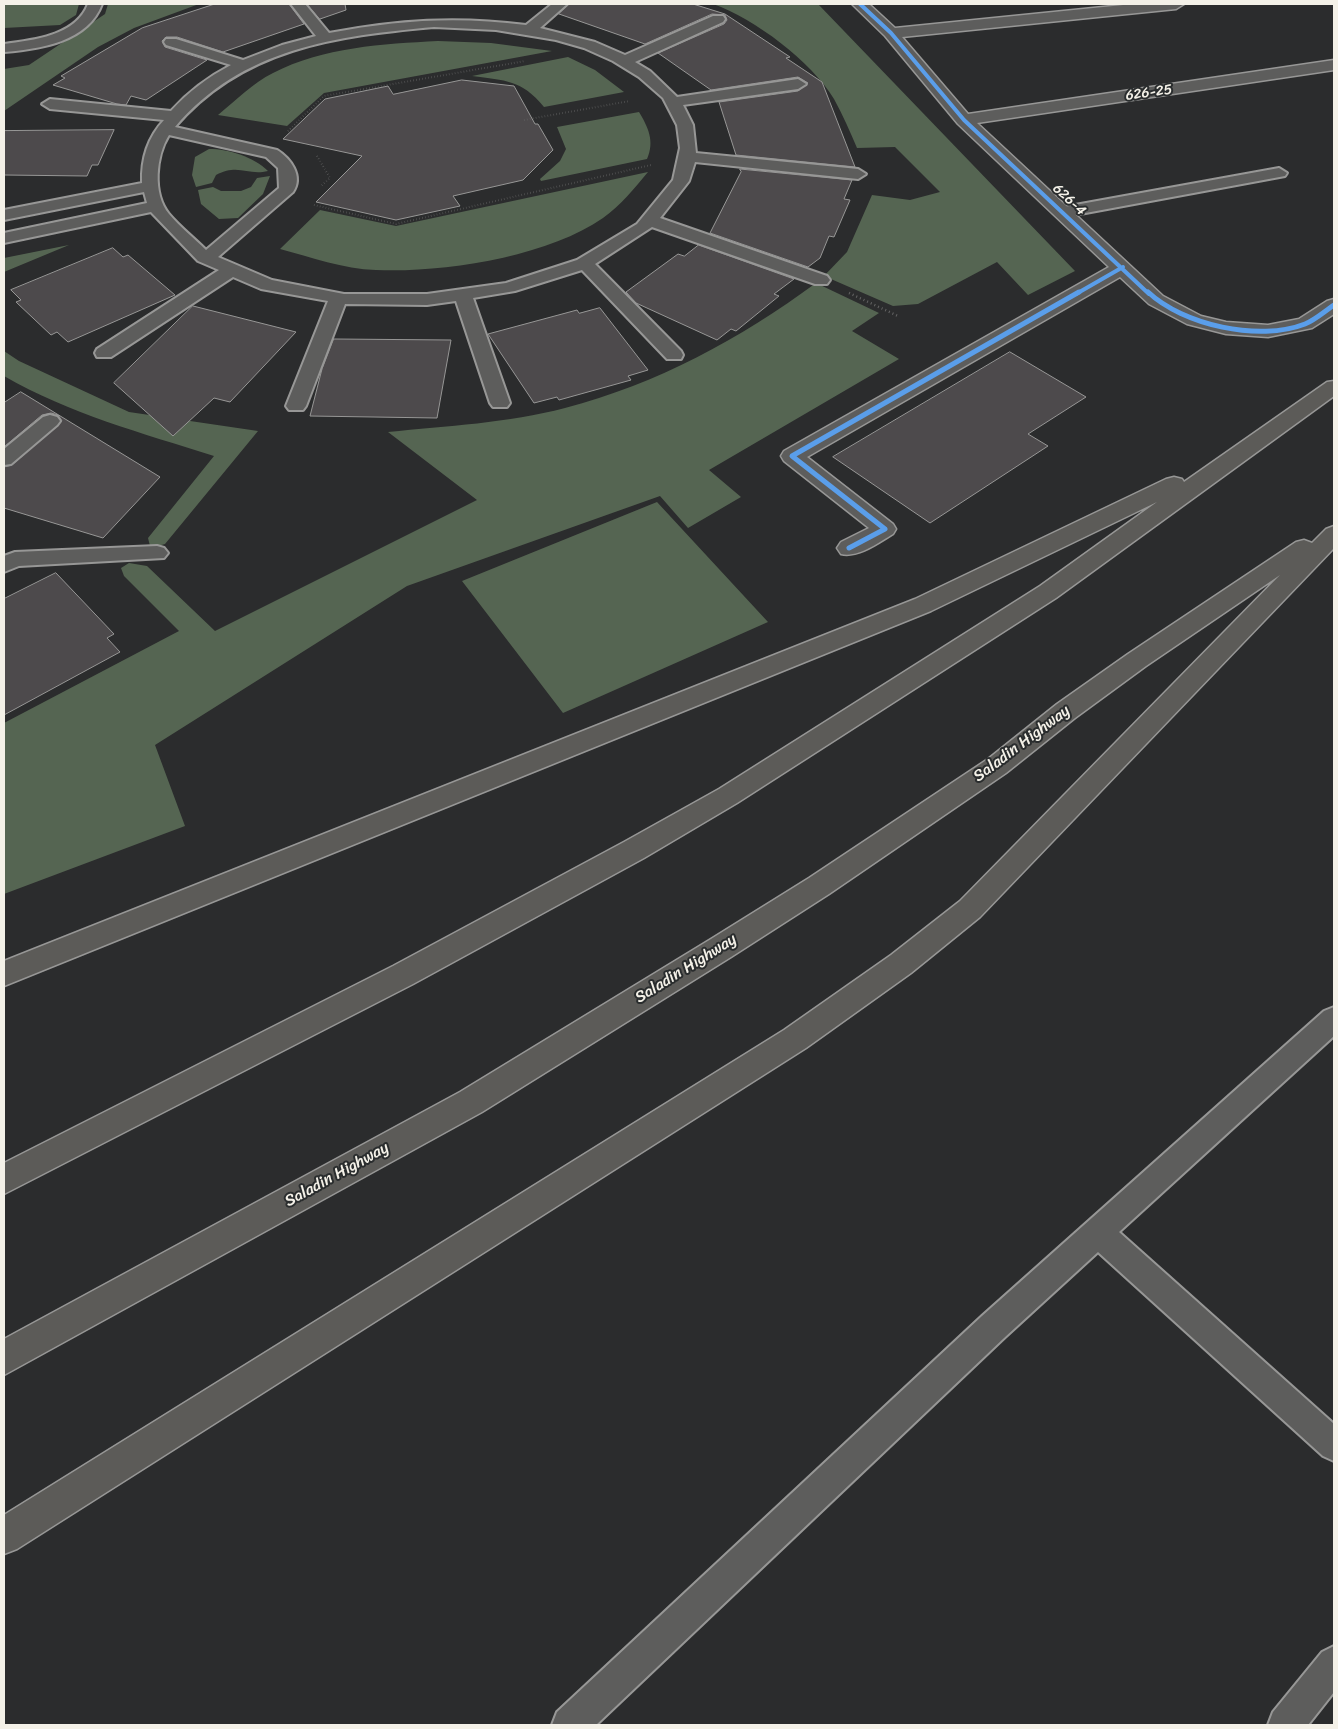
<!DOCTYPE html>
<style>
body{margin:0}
#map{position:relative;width:1338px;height:1729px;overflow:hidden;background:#2b2c2d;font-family:Sriracha,sans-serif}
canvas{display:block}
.frame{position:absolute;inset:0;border:5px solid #f4f1e8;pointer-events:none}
</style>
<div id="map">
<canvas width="1338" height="1729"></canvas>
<div class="frame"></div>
</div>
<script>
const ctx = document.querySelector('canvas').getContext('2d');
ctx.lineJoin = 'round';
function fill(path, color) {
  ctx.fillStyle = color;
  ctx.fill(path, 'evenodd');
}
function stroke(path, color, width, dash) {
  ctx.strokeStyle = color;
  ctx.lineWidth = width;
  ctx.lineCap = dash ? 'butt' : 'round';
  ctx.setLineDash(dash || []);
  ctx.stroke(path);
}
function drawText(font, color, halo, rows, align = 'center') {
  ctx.font = font + ' Sriracha,sans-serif';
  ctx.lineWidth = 4;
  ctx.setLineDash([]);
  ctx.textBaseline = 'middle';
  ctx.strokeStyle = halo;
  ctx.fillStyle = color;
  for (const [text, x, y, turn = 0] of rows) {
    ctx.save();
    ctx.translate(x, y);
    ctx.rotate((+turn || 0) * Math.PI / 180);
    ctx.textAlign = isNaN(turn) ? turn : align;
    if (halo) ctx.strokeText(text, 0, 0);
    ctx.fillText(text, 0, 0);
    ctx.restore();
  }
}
fill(new Path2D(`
 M4,4H79L76,15L60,25L4,28Z
 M108,4H199L134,28L98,47L4,111V69L29,65L105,14Z
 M713,4H818L1075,271L1028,295L997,262L918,304L893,306L824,276L847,252L872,195L910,200L940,192L895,147L857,148C850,132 843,115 834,99C811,61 755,19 713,4Z
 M438,41L491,43L552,51L324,93L287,126L218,115C235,101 253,83 273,73C323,47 383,44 438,41Z
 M568,57L595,70L624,92L544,107C521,79 506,81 472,76Z
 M639,112C648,127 655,141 647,159L541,181L540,179L560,161L566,149L557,127Z
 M209,149C229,149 254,157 268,171C247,176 239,163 216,175L212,183L196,187L192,175L195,157Z
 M648,172C634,189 621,205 603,218C547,257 443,273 376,270C343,269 311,257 280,249L320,210L396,226Z
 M270,176L263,194L238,218L219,219L201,204L198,190L213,187L221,191H241L251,187L257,178Z
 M69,245L4,272V258Z
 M816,283L879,313L852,331L899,359L709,470L741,497L688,528L660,496L407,586L155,745L185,826L4,894V723L179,631L124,576L121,568L129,563L147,566L215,631L477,500L388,432C447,426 508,423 565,408C657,384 740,339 816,283Z
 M4,351L19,361L129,412L258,431L165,544L155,547L150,546L148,538L214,456C142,433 70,414 4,376Z
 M657,502L768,622L563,713L462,581Z`), '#556552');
const building = new Path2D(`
 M215,4H289L304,24L223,52L177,37H166L162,41L165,47L207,60L146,100L131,96L126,105L117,104L53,85L65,78L61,76L142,28Z
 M307,4H345L346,10L320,19Z
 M569,4H693L725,14L790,57L786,58L822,82L855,167L736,155L719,102L798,91L808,83L798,77L711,90L658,53L724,24L727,20L725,15L712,14L645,44L559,14Z
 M462,80L514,86L535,124H538L553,150L523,180L453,196L460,206L396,220L316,202L362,156L283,139L325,99L388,86L393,94Z
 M114,130L98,165H92L87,176L4,175V131Z
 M740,169L852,180L844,199L850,200L834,237L829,236L820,258L808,267L710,233L741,172Z
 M699,245L794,279L774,294L779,296L736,331L731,329L717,340L636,303L626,292L678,254L684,256Z
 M113,248L123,257L128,255L175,295L68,342L57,332L51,335L16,302L21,300L11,290Z
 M193,306L296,332L230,402L214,398L173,436L114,383Z
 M600,308L648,370L628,376L631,380L559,400L557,397L534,403L488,334L577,310L579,313Z
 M334,339L451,340L437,418L310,416L322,369Z
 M1010,352L1086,397L1028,434L1048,446L930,523L833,457Z
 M21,392L160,477L103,538L4,508V467L12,465L62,421L58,415L51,413L42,415L4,447V403Z
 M56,573L114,634L107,638L120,652L4,715V599Z`);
fill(building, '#4d4a4c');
stroke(building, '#979796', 1);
const lane = new Path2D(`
 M88,4H102C88,42 40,49 4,52V44C33,40 76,36 88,4Z
 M291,4H305L329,33C398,20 456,16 526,25L552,4H567L540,28L595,42L625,55L713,16H723L725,19L723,22L635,62L650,71L677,97L798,79L806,84L798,89L683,105L693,125L696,153L858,169L866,174L858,179L695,162L689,181L660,218L827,276L830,280L827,284H815L652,227L595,264L681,351L683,355L681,359H667L582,270L515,291L473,298L510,403L507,407H493L490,403L456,301L427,305L345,304L306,406L303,410H289L286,406L328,301L261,289L233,277L111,357H97L95,353L97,349L219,270L198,261L151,212L4,243V233L147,203L144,192L4,220V210L142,183C141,159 148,137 164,120L50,109L42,104L50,99L171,111C188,92 208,77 231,65L166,45L164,42L166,39H176L243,60L282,45L316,36ZM434,27L496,30L556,40L584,48L613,61L639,77L663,98L677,125L680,148L673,180L637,224L577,260L506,283L427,294H344L272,280L218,257L293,192C304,176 290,158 277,150L175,127C242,48 336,36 434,27ZM169,135L266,157L278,168L279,188L206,250C194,238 180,227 169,214C152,193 156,156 169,135Z
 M1279,168L1287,173L1285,176L1064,217L1058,216L1056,212L1058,208L1064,207Z
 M50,415L57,417L60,421L57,425L11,464L4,465V449L43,417Z
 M157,546L164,548L168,553L164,558L19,566L4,572V556L15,552Z
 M1334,1007V1036L1119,1232L1334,1424V1461L1323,1456L1098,1252L1004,1338L596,1725H552L557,1712L982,1316L1324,1011Z
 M1334,1646V1692L1308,1725H1268L1273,1712L1322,1652Z`);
const street = new Path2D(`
 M852,4H869L895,28L1133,4H1184L1176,9L902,37L968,114L1334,60V70L977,123L1163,296L1201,316L1226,322L1268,325L1299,319L1327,301L1334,299V314L1312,328L1268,337L1226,334L1187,324L1149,304L1120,277L807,457L893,524L896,529L893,534C878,543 858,558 841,554L837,548L841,542L869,528L784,461L781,456L784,451L1109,267L958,124L885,36Z`);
const highway = new Path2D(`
 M1334,381V396L1056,598L737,803L644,858L413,984L4,1194V1163L393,966L624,842L719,789L1040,586L1157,502L931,611L4,986V961L915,599L1166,479L1174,477L1182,479L1184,482L1327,382Z
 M1334,526V548L980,917L911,973L806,1048L17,1549L4,1554V1515L784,1030L891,955L960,901L1280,575L1146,666L1075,718L1006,773L829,894L731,957L482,1112L4,1375V1339L460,1092L711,939L809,878L988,759L1057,704L1128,654L1296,542L1304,540L1312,543L1326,529Z`);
stroke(lane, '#979796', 4);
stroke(street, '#979796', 3);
stroke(highway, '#979796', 3);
stroke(new Path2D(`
 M524,120L630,101
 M288,131L324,96L525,61
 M317,156L330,178L320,187
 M314,205L396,224L651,165`), '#646464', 2, [0.5, 2.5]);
stroke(new Path2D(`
 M849,293L898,316`), '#646464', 2.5, [1, 3]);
fill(lane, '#5d5d5c');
fill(street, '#5d5d5c');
fill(highway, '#5c5b58');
stroke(new Path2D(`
 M860,4L891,33L964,120L1149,294
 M1076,294L1123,267`), '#5a9eea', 4);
stroke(new Path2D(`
 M1148,292C1183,325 1259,342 1305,324C1315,320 1325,311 1334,305
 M849,548L885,529L792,456L1079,292`), '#5a9eea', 5);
drawText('14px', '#f4f1e8', '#2a2d2e', [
 ["626-25",1149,93,-8],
 ["626-4",1069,200,43]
]);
drawText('16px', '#f4f1e8', '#2a2d2e', [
 ["Saladin Highway",1022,744,-37],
 ["Saladin Highway",686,969,-32],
 ["Saladin Highway",337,1175,-29]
]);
</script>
